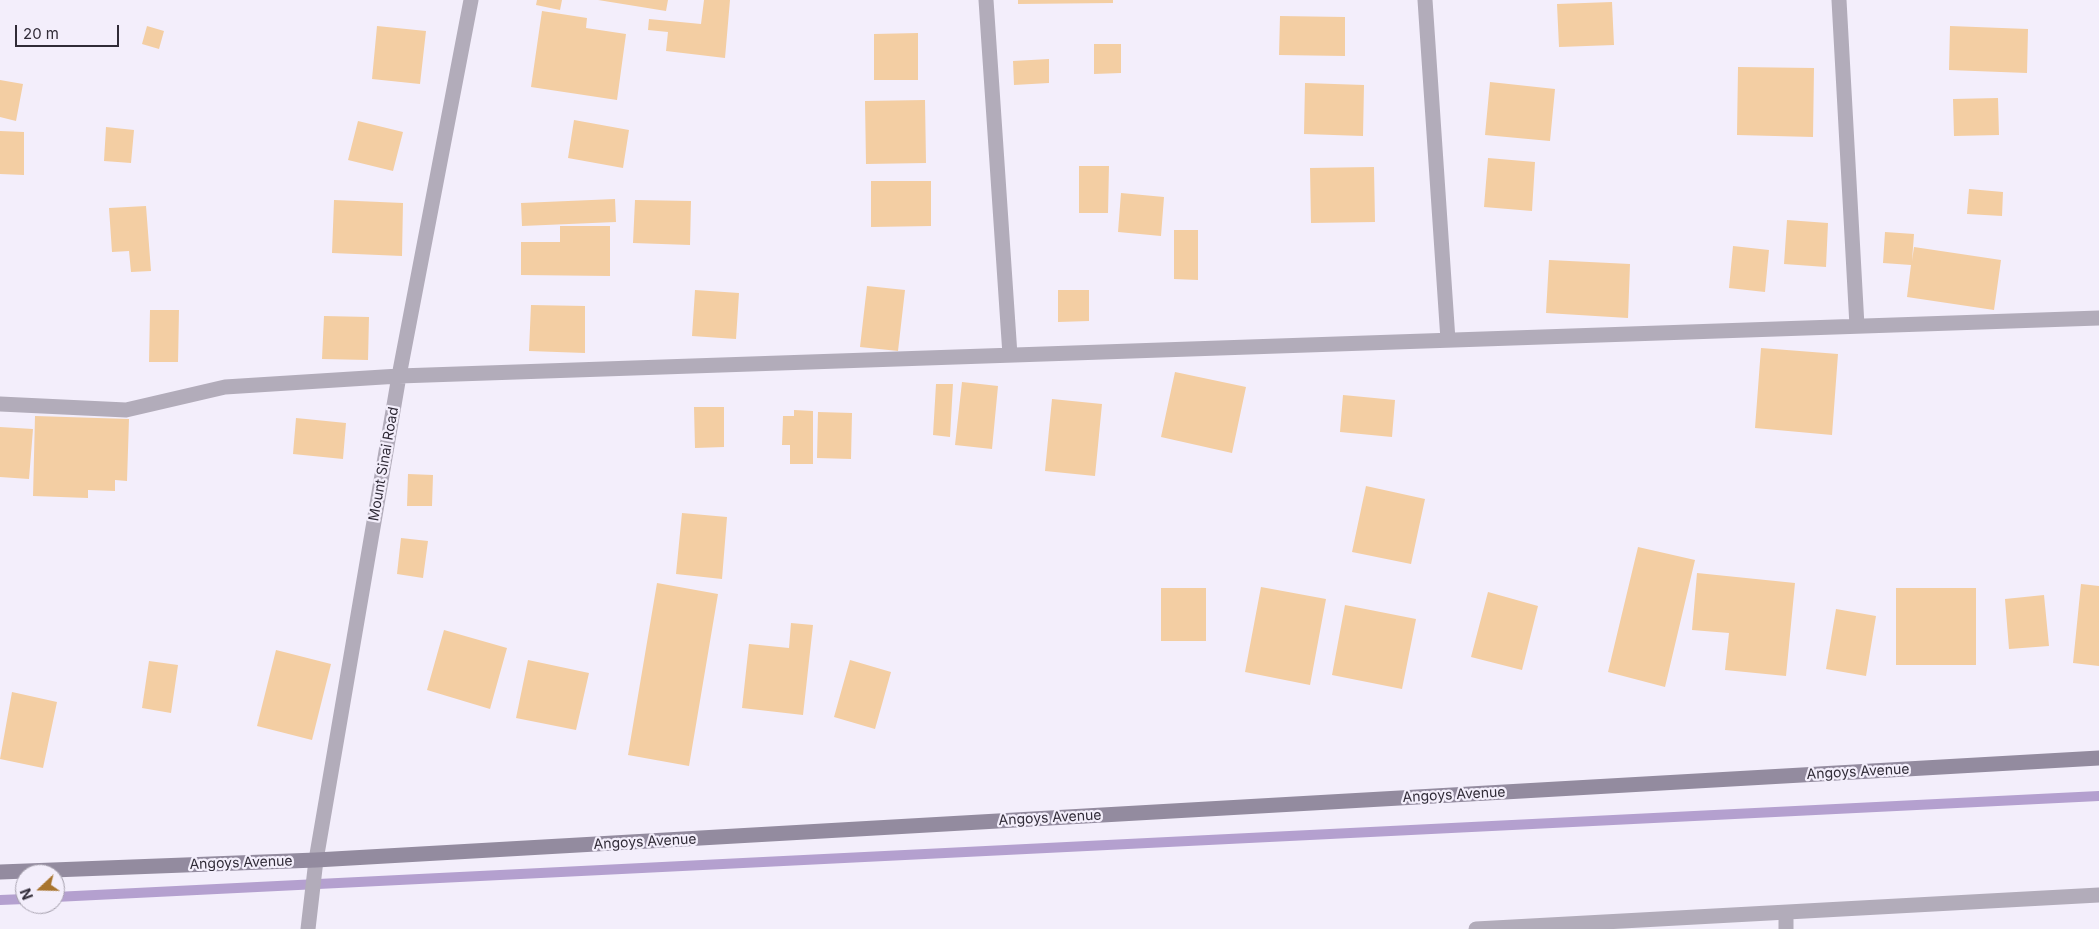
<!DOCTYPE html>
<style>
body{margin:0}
#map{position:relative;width:2099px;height:929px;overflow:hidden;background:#f3eefb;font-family:Inter,sans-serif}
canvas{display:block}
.north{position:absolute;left:15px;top:864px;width:50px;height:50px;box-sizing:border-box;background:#f3eefb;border:1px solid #a5a0ad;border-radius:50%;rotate:249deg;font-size:14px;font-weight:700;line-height:20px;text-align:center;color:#302b37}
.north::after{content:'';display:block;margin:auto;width:18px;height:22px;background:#a8742d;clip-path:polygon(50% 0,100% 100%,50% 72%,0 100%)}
.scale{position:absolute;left:15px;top:25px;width:104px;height:22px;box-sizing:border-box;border:2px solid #302b37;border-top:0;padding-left:6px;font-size:15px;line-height:18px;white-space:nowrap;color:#302b37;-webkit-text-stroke:4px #f3eefb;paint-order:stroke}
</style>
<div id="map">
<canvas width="2099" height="929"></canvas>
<div class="north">N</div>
<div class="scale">20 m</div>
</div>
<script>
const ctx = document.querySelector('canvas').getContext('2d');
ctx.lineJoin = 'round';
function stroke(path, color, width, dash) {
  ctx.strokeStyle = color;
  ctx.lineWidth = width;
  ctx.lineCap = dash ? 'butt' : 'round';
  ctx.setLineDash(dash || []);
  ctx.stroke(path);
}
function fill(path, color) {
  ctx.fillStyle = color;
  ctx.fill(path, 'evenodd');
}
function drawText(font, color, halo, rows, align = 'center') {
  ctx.font = font + ' Inter,sans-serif';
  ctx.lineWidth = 4.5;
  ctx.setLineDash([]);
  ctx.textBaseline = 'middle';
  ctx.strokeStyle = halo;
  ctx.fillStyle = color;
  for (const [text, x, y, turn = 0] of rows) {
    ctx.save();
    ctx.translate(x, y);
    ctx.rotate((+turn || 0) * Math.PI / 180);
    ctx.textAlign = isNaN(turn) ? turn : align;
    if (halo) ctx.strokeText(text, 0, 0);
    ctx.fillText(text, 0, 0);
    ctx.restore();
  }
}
stroke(new Path2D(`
 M55,897L2099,796
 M0,900L25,899`), '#b4a0cf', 10);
fill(new Path2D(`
 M537,0H562L560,10L536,5Z
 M598,0H668L666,11Z
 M704,0H730L725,58L666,51L668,32L648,30L649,19L701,24Z
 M1018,0H1113V3L1018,4Z
 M1612,2L1614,45L1559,47L1557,4Z
 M542,11L587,18L586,28L626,34L617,100L531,87Z
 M1280,16L1345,17V56L1279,55Z
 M147,26L164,31L159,49L142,44Z
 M377,26L426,31L420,84L372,79Z
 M1950,26L2028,29L2027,73L1949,70Z
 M918,33V80H874V34Z
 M1094,44H1121V73L1094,74Z
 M1049,59V83L1014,85L1013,61Z
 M1738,67L1814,68L1813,137L1737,135Z
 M0,80L23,84L16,121L0,117Z
 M1490,82L1555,89L1550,141L1485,135Z
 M1305,83L1364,85L1363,136L1304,134Z
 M1998,98L1999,135L1954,136L1953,99Z
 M925,100L926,163L866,164L865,101Z
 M574,120L629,130L623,168L568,158Z
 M358,121L403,132L393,171L348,160Z
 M106,127L134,130L131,163L104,161Z
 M0,131L24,132V175L0,174Z
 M1488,158L1535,162L1532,211L1484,207Z
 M1079,166H1109L1108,213H1079Z
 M1374,167L1375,222L1311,223L1310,168Z
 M871,181H931V226L871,227Z
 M1969,189L2003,192L2002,216L1967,214Z
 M1121,193L1164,197L1161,236L1118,232Z
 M615,199L616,222L522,226L521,203Z
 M334,200L403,203L402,256L332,253Z
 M635,200L691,201L690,245L633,243Z
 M146,206L151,271L131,272L129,251L112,252L109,208Z
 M1787,220L1828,223L1826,267L1784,264Z
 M560,226H610V276L521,275V242H560Z
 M1174,230H1198V280L1174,279Z
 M1885,232L1914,234L1912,261L1914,247L2001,260L1994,310L1907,297L1911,265L1883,263Z
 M1733,246L1769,250L1765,292L1729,288Z
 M1549,260L1630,264L1628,318L1546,313Z
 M867,286L905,290L898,351L860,347Z
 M695,290L739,293L736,339L692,336Z
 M1058,290H1089V321L1058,322Z
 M531,305L585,306V353L529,351Z
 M150,310H179L178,362H149Z
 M324,316L369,317L368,360L322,359Z
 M1761,348L1838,354L1832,435L1755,428Z
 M1175,372L1246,387L1232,453L1161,437Z
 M962,382L998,386L992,449L955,445Z
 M936,384H953L950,437L933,435Z
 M1343,395L1395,400L1392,437L1340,432Z
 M1052,399L1102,404L1095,476L1045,471Z
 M694,407H724V447L695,448Z
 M794,410L813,411V464H790V445H782L783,416H794Z
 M818,412L852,413L851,459L817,458Z
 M35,416L129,419L127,481L115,480V491L88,490V498L33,496Z
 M296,418L346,423L343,459L293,454Z
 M0,427L33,429L29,479L0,477Z
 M408,474L433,475L432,506H407Z
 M1366,486L1425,499L1411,564L1352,552Z
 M682,513L727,517L722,579L676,574Z
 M401,538L428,541L423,578L397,574Z
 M1638,547L1695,560L1665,687L1608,672Z
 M1697,573L1795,583L1786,676L1725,670L1729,633L1692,630Z
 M657,583L718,594L689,766L628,755Z
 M2081,584L2099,586V666L2073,663Z
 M1261,587L1326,599L1310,685L1245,672Z
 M1161,588H1206V641H1161Z
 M1896,588H1976V665H1896Z
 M1488,592L1538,606L1522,670L1471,657Z
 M2044,595L2049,646L2009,649L2005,599Z
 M1345,605L1416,619L1402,689L1332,675Z
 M1836,609L1876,616L1866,676L1826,669Z
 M791,623L813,625L803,715L742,708L749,644L789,648Z
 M444,630L507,648L490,709L427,690Z
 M276,650L331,664L312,740L257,726Z
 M528,660L589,673L576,730L516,718Z
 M850,660L891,672L875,729L834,717Z
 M149,661L178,665L171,713L142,708Z
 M12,692L57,702L43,768L0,759Z`), '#f3cea3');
stroke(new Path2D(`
 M986,0L1010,355
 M1425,0L1448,340
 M1839,0L1857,326
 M0,404L126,410L225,387L399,376L2099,318
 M1786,913V929
 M308,929L316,860L399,376L471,0
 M1476,929L2099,895`), '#b2acba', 15);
stroke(new Path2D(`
 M0,872L316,860L2099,758`), '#938b9f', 15);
drawText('14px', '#302b37', '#f3eefb', [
 ["Mount Sinai Road",384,464,-80],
 ["Angoys Avenue",1858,772,-3],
 ["Angoys Avenue",1454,795,-3],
 ["Angoys Avenue",1050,818,-3],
 ["Angoys Avenue",645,842,-3],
 ["Angoys Avenue",241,863,-2]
]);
</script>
